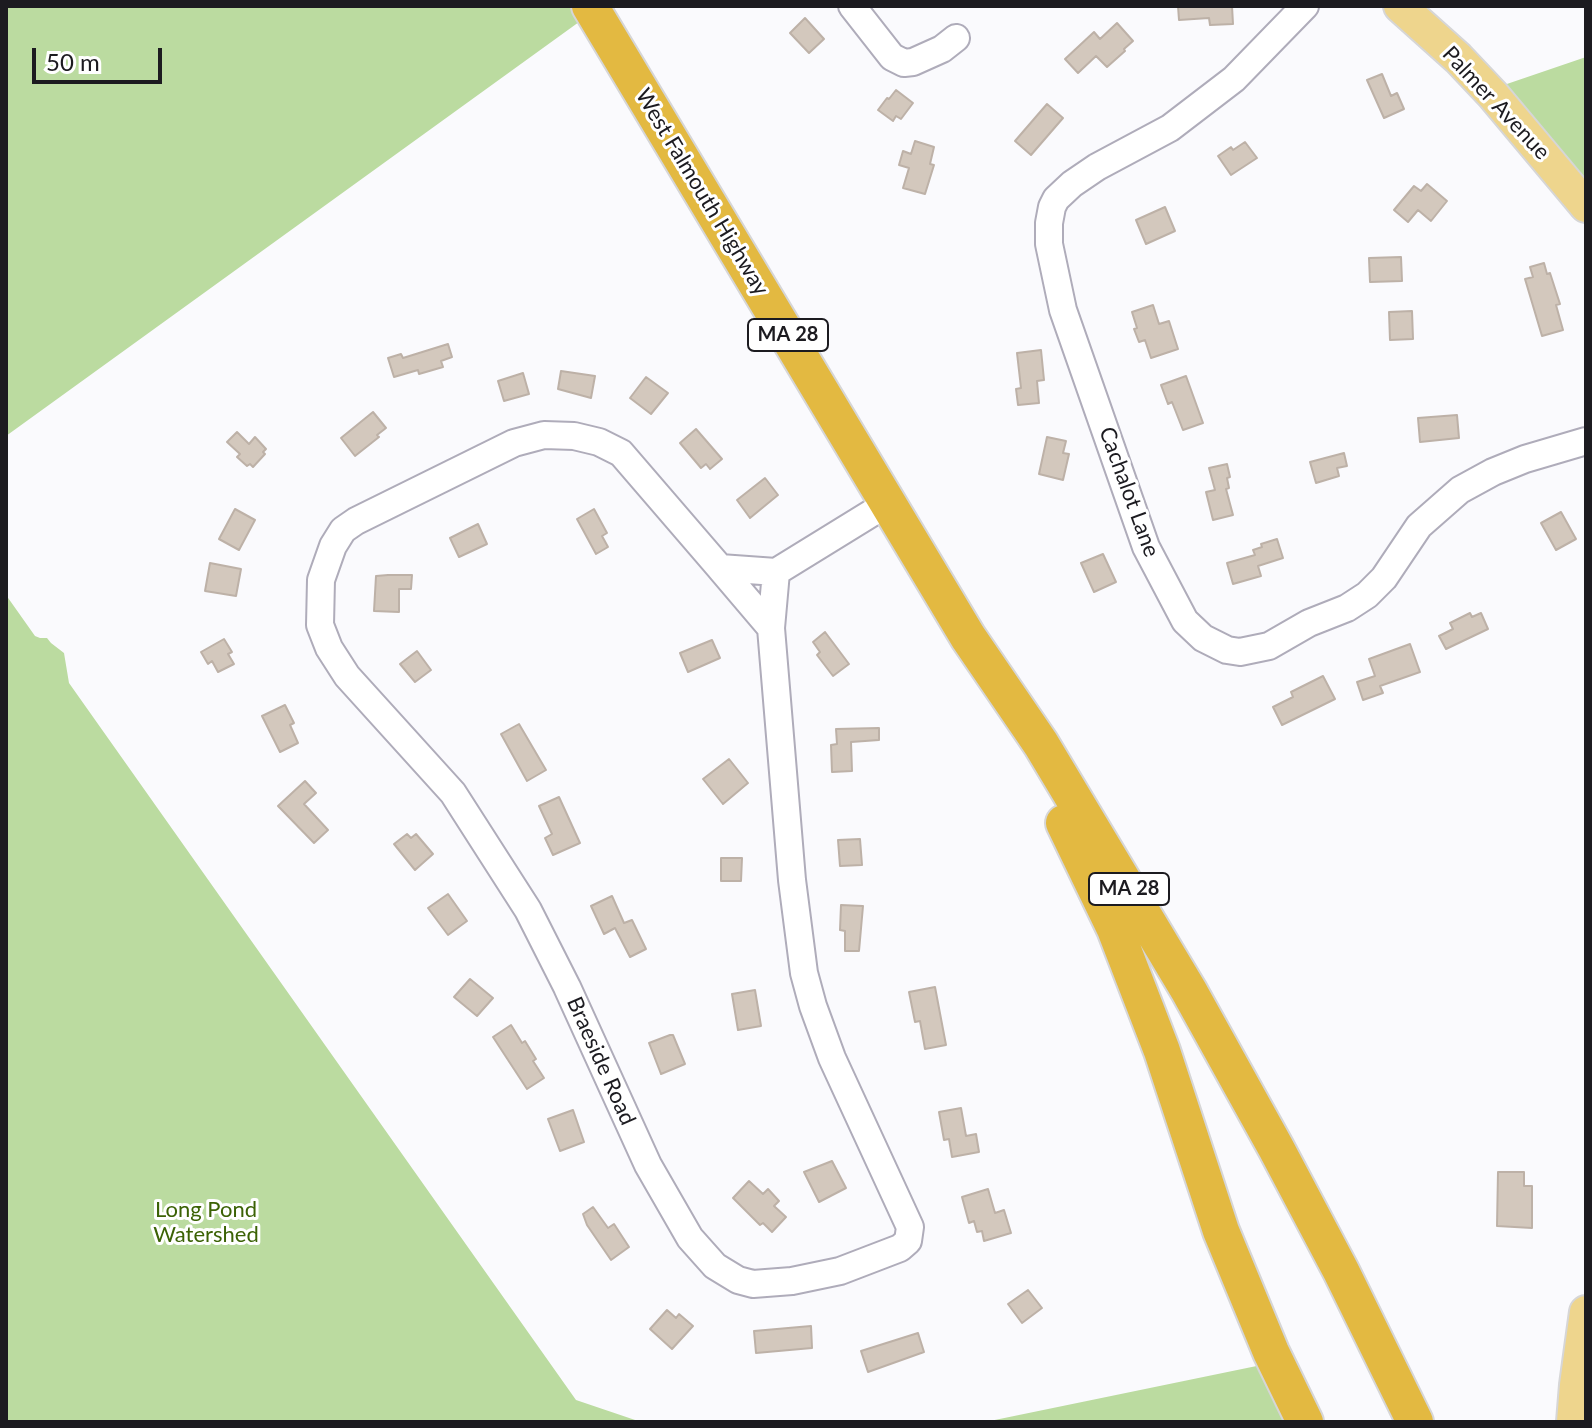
<!DOCTYPE html>
<style>
body{margin:0}
#map{position:relative;width:1592px;height:1428px;overflow:hidden;background:#fafafd;font-family:Lato,sans-serif}
canvas{display:block}
.frame{position:absolute;inset:0;border:8px solid #1c1b20;pointer-events:none}
.scale{position:absolute;left:32px;top:48px;width:130px;height:36px;box-sizing:border-box;border:4px solid #1c1b20;border-top:0;padding-left:10px;font-size:24px;line-height:28px;white-space:nowrap;color:#1c1b20;-webkit-text-stroke:6px #fff;paint-order:stroke}
</style>
<div id="map">
<canvas width="1592" height="1428"></canvas>
<div class="frame"></div>
<div class="scale">50 m</div>
</div>
<script>
const ctx = document.querySelector('canvas').getContext('2d');
ctx.lineJoin = 'round';
function fill(path, color) {
  ctx.fillStyle = color;
  ctx.fill(path, 'evenodd');
}
function stroke(path, color, width, dash) {
  ctx.strokeStyle = color;
  ctx.lineWidth = width;
  ctx.lineCap = dash ? 'butt' : 'round';
  ctx.setLineDash(dash || []);
  ctx.stroke(path);
}
function drawText(font, color, halo, rows, align = 'center') {
  ctx.font = font + ' Lato,sans-serif';
  ctx.lineWidth = 6;
  ctx.setLineDash([]);
  ctx.textBaseline = 'middle';
  ctx.strokeStyle = halo;
  ctx.fillStyle = color;
  for (const [text, x, y, turn = 0] of rows) {
    ctx.save();
    ctx.translate(x, y);
    ctx.rotate((+turn || 0) * Math.PI / 180);
    ctx.textAlign = isNaN(turn) ? turn : align;
    if (halo) ctx.strokeText(text, 0, 0);
    ctx.fillText(text, 0, 0);
    ctx.restore();
  }
}
fill(new Path2D(`
 M6,6H570L579,22L6,436Z
 M1586,57V186L1501,86Z
 M6,595L35,636L40,638H47L51,643L64,653L69,683L576,1400L641,1422H6Z
 M1276,1362L1305,1422H985Z`), '#bbdba0');
const building = new Path2D(`
 M1178,6H1232L1233,24L1210,25L1209,18L1179,20Z
 M805,18L824,39L809,53L790,33Z
 M1117,23L1133,41L1124,49L1125,51L1107,67L1096,56L1078,73L1065,59L1094,32L1100,39Z
 M1382,74L1391,96L1397,93L1404,109L1384,118L1367,80Z
 M896,90L913,103L901,119L896,116L893,121L878,110L887,98L889,99Z
 M1047,104L1063,118L1031,155L1015,141Z
 M915,141L934,147L930,164L934,165L925,194L903,188L909,168L899,165L903,151L911,154Z
 M1245,142L1257,158L1231,175L1218,156L1231,147L1233,150Z
 M1427,184L1447,201L1431,221L1418,210L1408,222L1394,210L1414,186L1421,191Z
 M1165,207L1175,231L1146,244L1136,220Z
 M1401,257L1402,281L1370,282L1369,258Z
 M1544,263L1547,274L1550,273L1560,304L1556,305L1563,330L1542,336L1525,279L1533,277L1530,267Z
 M1153,305L1159,324L1169,321L1178,349L1151,358L1145,340L1139,342L1134,329L1137,328L1132,312Z
 M1412,311L1413,339L1390,340L1389,312Z
 M448,344L452,357L441,361L443,367L419,374L418,370L394,377L388,358L401,354L403,358Z
 M1041,350L1044,380L1037,381L1039,403L1018,405L1016,389L1021,388L1017,353Z
 M561,371L595,376L591,398L558,389Z
 M523,373L529,394L504,401L498,381Z
 M1186,376L1203,423L1183,430L1172,402L1168,404L1161,385Z
 M646,377L668,393L651,414L630,398Z
 M373,412L386,428L377,435L379,437L355,456L341,438Z
 M1457,415L1459,438L1420,442L1418,418Z
 M696,429L722,459L710,469L706,464L701,468L680,443Z
 M237,432L249,444L255,437L266,449L263,452L265,454L253,467L250,464L247,466L237,457L240,454L227,442Z
 M1047,437L1066,441L1063,453L1069,454L1063,480L1039,474Z
 M1344,453L1347,466L1337,468L1339,476L1316,483L1310,462Z
 M1227,464L1230,477L1227,478L1229,488L1226,489L1233,515L1213,520L1206,492L1215,490L1209,468Z
 M765,478L778,495L750,518L737,500Z
 M235,509L255,520L239,550L219,539Z
 M594,509L607,533L602,536L608,547L596,554L577,519Z
 M1561,512L1576,539L1556,550L1541,523Z
 M478,524L487,544L459,557L450,538Z
 M1277,539L1283,558L1258,566L1261,576L1233,584L1227,563L1255,555L1253,550L1262,547L1261,544Z
 M1103,554L1116,582L1094,592L1081,563Z
 M210,563L241,569L236,596L205,591Z
 M388,575H412L411,589H399V612L374,611L376,576Z
 M1470,613L1472,617L1481,613L1488,629L1446,649L1439,636L1453,629L1450,623Z
 M825,632L849,664L833,676L817,655L820,652L813,642Z
 M224,639L232,652L228,654L234,664L218,672L212,661L208,664L201,652Z
 M712,640L720,658L688,672L680,653Z
 M1410,644L1420,672L1380,686L1383,693L1363,700L1357,682L1375,676L1369,659Z
 M417,651L431,670L415,682L400,664Z
 M1323,676L1335,699L1282,725L1273,707L1293,697L1291,692Z
 M285,705L294,723L290,725L298,743L280,752L262,716Z
 M519,724L546,770L527,781L501,734Z
 M879,728V740L851,742L852,771L832,772L831,745L837,744L836,729Z
 M729,759L748,783L723,804L703,779Z
 M305,781L316,793L304,804L328,830L314,843L278,806Z
 M559,797L580,843L553,855L545,838L552,834L539,806Z
 M407,834L411,838L416,834L433,854L415,870L394,844Z
 M860,839L862,865L840,866L838,840Z
 M721,858H742L741,881H721Z
 M448,894L467,921L448,935L428,908Z
 M612,896L624,923L632,920L646,949L630,957L615,928L604,934L591,906Z
 M841,905L863,906L859,951H845V931L840,930Z
 M470,979L493,998L477,1016L454,997Z
 M935,987L946,1045L925,1049L920,1021L915,1022L909,992Z
 M755,990L761,1026L738,1030L732,994Z
 M511,1025L522,1043L525,1041L536,1059L533,1061L544,1078L527,1089L493,1037Z
 M670,1035H673L685,1064L661,1074L649,1043Z
 M961,1108L966,1136L976,1134L979,1152L952,1157L949,1139L944,1140L939,1112Z
 M573,1110L584,1142L560,1151L548,1119Z
 M832,1161L846,1188L819,1202L804,1172Z
 M1498,1172H1524V1186H1532V1228L1497,1226Z
 M749,1181L763,1194L768,1189L779,1201L774,1206L786,1217L772,1232L763,1223L760,1225L733,1198Z
 M988,1189L995,1213L1004,1210L1011,1233L984,1241L982,1231L977,1232L974,1221L969,1223L962,1197Z
 M593,1207L608,1228L614,1224L629,1247L611,1260L587,1225L583,1214Z
 M1028,1290L1042,1308L1022,1323L1008,1304Z
 M667,1310L676,1318L679,1314L693,1326L672,1349L650,1329Z
 M811,1326L812,1348L756,1353L754,1331Z
 M918,1333L924,1352L868,1372L861,1351Z`);
fill(building, '#d3c8bd');
stroke(building, '#bdb1a7', 2);
const minor = new Path2D(`
 M852,6L892,57L904,63L913,62L942,49L956,38
 M1305,6L1234,79L1170,128L1097,167L1072,184L1056,199L1052,207L1049,223V244L1063,310L1146,547L1185,621L1203,638L1227,650L1240,652L1269,646L1309,623L1347,608L1367,595L1384,578L1419,526L1460,490L1493,472L1525,459L1586,441
 M720,568L771,628L792,880L804,973L813,1006L832,1058L910,1227L908,1241L900,1248L840,1271L792,1281L753,1284L738,1280L715,1266L690,1238L648,1165L567,987L528,910L453,793L347,676L329,648L320,625L321,580L333,546L343,530L356,521L514,443L544,435L574,436L599,442L621,453L720,568L776,572L888,503
 M771,628L776,572`);
const major = new Path2D(`
 M1400,6L1458,58L1493,95L1586,206
 M1573,1422L1576,1385L1586,1312`);
const highway = new Path2D(`
 M590,6L968,637L1041,744L1189,991L1276,1148L1341,1271L1415,1422
 M1064,823L1115,929L1162,1051L1221,1231L1271,1352L1305,1422`);
stroke(minor, '#afacba', 30);
stroke(major, '#d6d6d7', 36);
stroke(highway, '#d6d6d7', 40);
stroke(minor, '#fff', 26);
stroke(major, '#eed58d', 32);
stroke(highway, '#e3b941', 36);
for (const [x, y, w] of [
 [788,335,80],
 [1129,889,80]
]) {
  const box = new Path2D();
  box.roundRect(x - w / 2, y - 16, w, 32, 6);
  ctx.fillStyle = '#fff';
  ctx.fill(box);
  stroke(box, '#1c1b20', 2);
}
drawText('bold 20px', '#1c1b20', null, [
 ["MA 28",788,335],
 ["MA 28",1129,889]
]);
drawText('22px', '#1c1b20', '#fff', [
 ["Palmer Avenue",1496,103,47],
 ["West Falmouth Highway",702,192,59],
 ["Cachalot Lane",1129,492,70],
 ["Braeside Road",601,1061,66]
]);
drawText('22px', '#3b6205', '#fff', [
 ["Long Pond",206,1210],
 ["Watershed",206,1235]
]);
</script>
